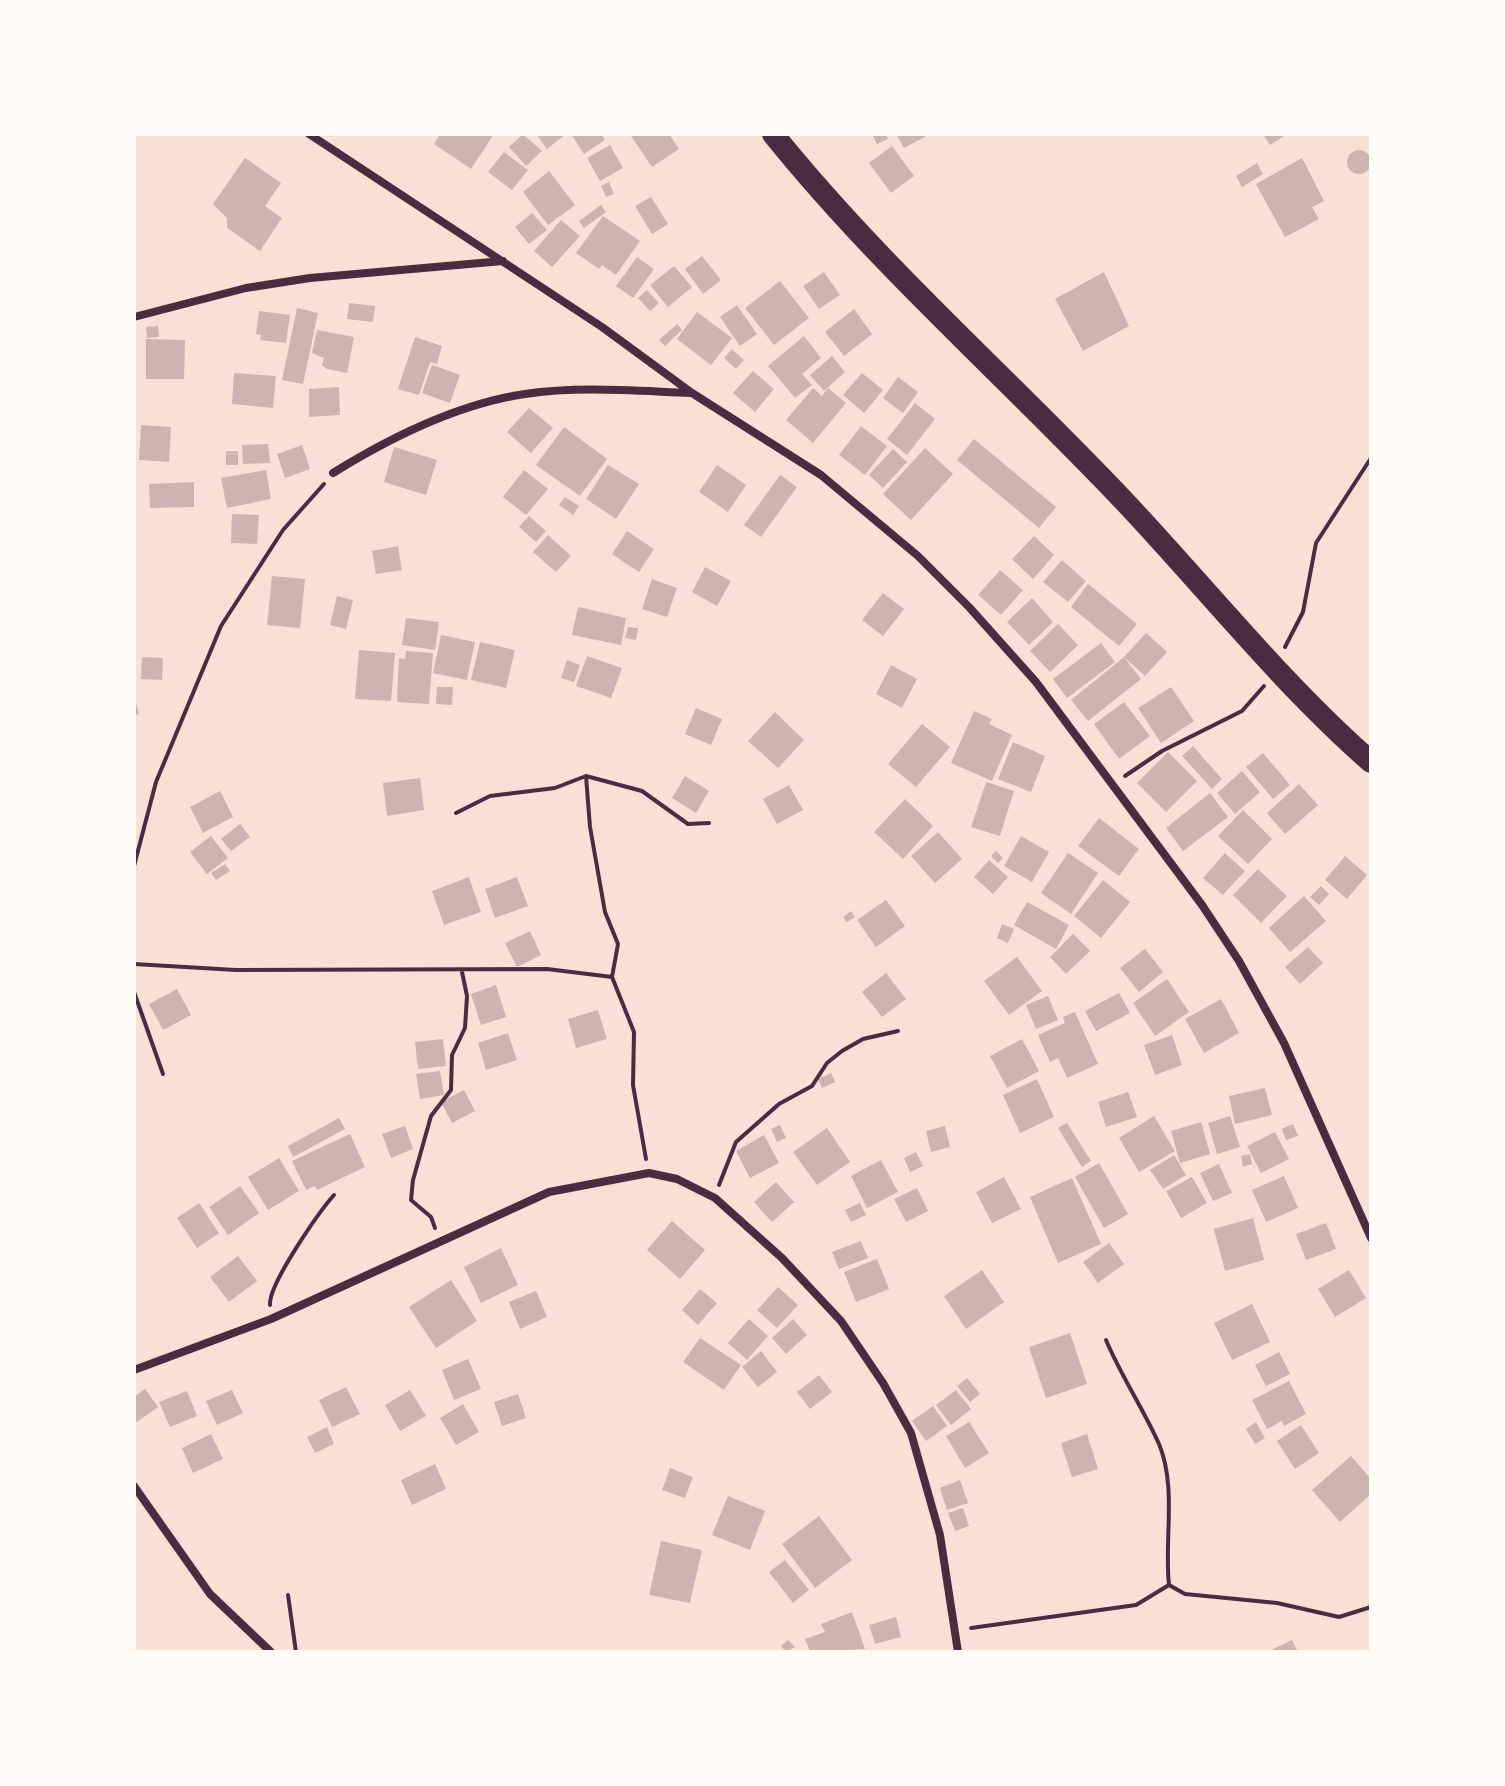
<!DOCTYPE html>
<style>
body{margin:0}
#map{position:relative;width:1505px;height:1786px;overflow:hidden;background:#f7e1d7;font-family:"Roboto Serif",serif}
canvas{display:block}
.frame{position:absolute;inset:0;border:136px solid #fffaf5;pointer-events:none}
</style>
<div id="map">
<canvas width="1505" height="1786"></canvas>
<div class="frame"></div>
</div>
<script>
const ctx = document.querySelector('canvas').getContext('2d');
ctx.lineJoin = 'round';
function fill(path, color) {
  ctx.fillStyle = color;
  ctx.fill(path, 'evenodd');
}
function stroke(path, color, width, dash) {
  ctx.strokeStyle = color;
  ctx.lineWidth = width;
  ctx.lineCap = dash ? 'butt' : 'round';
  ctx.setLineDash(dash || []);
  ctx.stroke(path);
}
fill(new Path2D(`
 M440,134H494L471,169L434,144Z
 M523,134L542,151L526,166L509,147Z
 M536,134H566L547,149Z
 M571,134H601L605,140L584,154Z
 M634,134H669L679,149L652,167L631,136Z
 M872,134H886L888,139L877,144Z
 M896,134H930L904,148Z
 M1263,134H1287L1270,145Z
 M610,145L623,168L600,181L587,158Z
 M892,146L914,176L891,193L869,163Z
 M1347 162a12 12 0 1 1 24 0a12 12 0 1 1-24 0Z
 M504,152L528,170L512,190L488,172Z
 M245,158L281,183L265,206L282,218L260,251L227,228V218L213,204Z
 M1302,158L1324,201L1312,207L1319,219L1285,237L1256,184Z
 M1257,163L1263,174L1242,187L1236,176Z
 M549,171L575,205L548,225L523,192Z
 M609,182L614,194L606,197L601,186Z
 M651,197L668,224L652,234L635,206Z
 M601,205L606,212L584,228L579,221Z
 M532,213L547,230L529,244L515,227Z
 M603,216L640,241L616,275L602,265L599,269L576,253Z
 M561,220L580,236L552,267L534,251Z
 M702,256L721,280L703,294L685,269Z
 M637,257L654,269L633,298L616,286Z
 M674,266L692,287L668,307L650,285Z
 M824,272L840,295L819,309L803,286Z
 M1104,272L1129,326L1083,351L1055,299Z
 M780,281L809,318L774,345L745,308Z
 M647,290L659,303L650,311L638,298Z
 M349,303L375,306L373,322L347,319Z
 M737,305L757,334L740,346L720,317Z
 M297,308L318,313L303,384L282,380Z
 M854,309L872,334L844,356L825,332Z
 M259,311L290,315L286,343L260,340L261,335L256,334Z
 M697,312L732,338L711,365L677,339Z
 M677,324L682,330L665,346L659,340Z
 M158,326L159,337L147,338L146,327Z
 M317,330L354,337L347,373L327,369L322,365L324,358L312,353Z
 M804,336L821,358L802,374L812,385L795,398L768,366Z
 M415,337L442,346L437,364L430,362L419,395L398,389Z
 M146,339L185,340L184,379H146Z
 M732,349L744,360L736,369L724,358Z
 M832,356L845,372L824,391L810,375Z
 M432,365L460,375L450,403L422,393Z
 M753,371L774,389L755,412L733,393Z
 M234,373L276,376L273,408L232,404Z
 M862,373L883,390L864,413L843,395Z
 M898,377L918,392L903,413L883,398Z
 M339,387L340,415L309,417V389Z
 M813,388L822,396L828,388L846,403L813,443L786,420Z
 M915,403L935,419L907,455L887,439Z
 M529,408L553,428L531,453L507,432Z
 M141,425L171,427L169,462L139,460Z
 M861,426L887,446L865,475L839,455Z
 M564,427L607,459L580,496L536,465Z
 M974,439L1056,507L1039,528L957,460Z
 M268,444L270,463L243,464L242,445Z
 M302,445L310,469L285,478L277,454Z
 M394,447L437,460L426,495L384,482Z
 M925,448L953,474L911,520L883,494Z
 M893,449L907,462L883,488L869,475Z
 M226,451H238V465H226Z
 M608,465L639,484L616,519L586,499Z
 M717,465L746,485L728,512L699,492Z
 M266,470L271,499L227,508L221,478Z
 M524,470L548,489L526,515L503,497Z
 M780,475L797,487L761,537L744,525Z
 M194,482V507L150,508L149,484Z
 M565,497L579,506L573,515L559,505Z
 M232,514L259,515L257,544L231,543Z
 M529,516L546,531L536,542L519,527Z
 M627,531L654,549L639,572L612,554Z
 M548,535L571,556L556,572L533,552Z
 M1034,536L1054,555L1033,579L1012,559Z
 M398,546L402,570L376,574L372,551Z
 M1062,560L1086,581L1068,602L1043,582Z
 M705,567L731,581L717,606L692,592Z
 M1000,570L1023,590L1001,615L978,595Z
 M272,576L305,579L300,628L267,625Z
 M652,579L677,588L667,617L642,609Z
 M1088,584L1137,624L1119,646L1071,607Z
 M883,593L904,609L883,636L862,620Z
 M337,596L353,600L346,629L330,625Z
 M1032,598L1053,622L1029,645L1007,622Z
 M578,607L626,618L621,645L572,635Z
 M406,618L439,622L435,650L402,645Z
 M1058,624L1078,645L1050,672L1030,651Z
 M628,627L638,628L636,640L625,638Z
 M1146,633L1167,652L1145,676L1124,657L1141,679L1088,721L1071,700L1124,657Z
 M441,635L475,642L467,680L433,673Z
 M480,642L515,650L506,688L471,680Z
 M1101,643L1115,662L1067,698L1053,679Z
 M359,650L395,653L391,701L355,699Z
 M406,651L433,653L429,704L397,702L399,658L405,659Z
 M587,656L622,668L611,698L576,686Z
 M142,657L163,658L162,680L141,679Z
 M567,660L580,665L574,682L561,678Z
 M891,665L917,679L902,708L876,694Z
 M437,687H453L452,705L436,704Z
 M1171,687L1194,721L1161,743L1138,708Z
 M134,696L139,714L134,715Z
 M1124,702L1150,736L1119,759L1094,724Z
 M696,708L722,719L711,745L685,734Z
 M974,711L992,719L989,724L1012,735L992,781L951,763Z
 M775,712L804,740L778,768L748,741Z
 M922,724L950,747L916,787L888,764Z
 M1013,742L1045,756L1031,792L998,779Z
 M1193,746L1222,779L1212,789L1182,756Z
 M1168,752L1197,781L1166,812L1137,783Z
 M1263,753L1290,785L1273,799L1246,767Z
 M1242,771L1260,792L1235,814L1217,793Z
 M685,776L709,791L696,813L672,798Z
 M420,778L424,810L387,816L383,783Z
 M986,782L1014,791L1000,836L971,827Z
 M1299,784L1318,805L1285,834L1267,813Z
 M789,785L803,810L777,824L763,799Z
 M220,791L233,817L203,833L190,807Z
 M1210,793L1228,817L1183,851L1166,828Z
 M905,799L933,826L903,859L874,832Z
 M1243,810L1272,839L1248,864L1218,836Z
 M1099,818L1139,849L1119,876L1078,846Z
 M240,824L250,837L231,851L221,839Z
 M938,832L962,859L935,883L911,856Z
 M211,836L228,858L207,874L190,852Z
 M1021,836L1049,852L1032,882L1004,866Z
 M996,851L1003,858L998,863L991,856Z
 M1068,853L1098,873L1071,914L1041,893Z
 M1225,853L1245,871L1223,895L1203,878Z
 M1345,856L1367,875L1347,899L1325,880Z
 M989,860L1008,877L993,894L974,877Z
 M225,864L230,871L216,880L211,873Z
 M1258,869L1287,896L1261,923L1233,895Z
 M469,877L481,912L444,925L432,891Z
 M517,877L528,906L495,918L485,889Z
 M1103,880L1130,902L1101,938L1074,916Z
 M1321,886L1329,894L1319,905L1310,897Z
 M1304,896L1326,921L1290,952L1269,928Z
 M886,900L905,926L876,947L857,920Z
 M1027,902L1069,925L1056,949L1014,925Z
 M851,911L855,917L847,922L843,917Z
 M1002,924L1014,929L1008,943L997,938Z
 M530,931L541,955L517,967L505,943Z
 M1073,934L1090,951L1066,974L1050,957Z
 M1308,947L1323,963L1300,984L1285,967Z
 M1145,949L1163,972L1139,992L1120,968Z
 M1017,957L1042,991L1009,1015L984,981Z
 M886,973L906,999L882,1017L862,992Z
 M1167,979L1189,1012L1155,1036L1133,1003Z
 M496,985L506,1017L481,1025L471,994Z
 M177,989L191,1015L163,1030L149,1004Z
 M1119,993L1130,1013L1096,1031L1085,1011Z
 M1048,996L1058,1020L1036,1029L1026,1005Z
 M1221,999L1239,1033L1204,1053L1185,1019Z
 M598,1010L607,1039L576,1048L568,1019Z
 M1075,1012L1098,1064L1067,1078L1058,1058L1050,1062L1038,1035L1065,1023L1063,1017Z
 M508,1033L517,1060L486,1070L478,1043Z
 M1172,1035L1182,1065L1155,1075L1144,1045Z
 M443,1039L446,1066L418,1069L415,1042Z
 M1022,1039L1039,1071L1007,1088L990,1056Z
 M440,1071L444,1095L420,1099L416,1074Z
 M831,1073L835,1082L822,1088L818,1079Z
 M1037,1079L1054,1117L1020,1133L1003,1095Z
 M1265,1088L1272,1115L1235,1124L1229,1096Z
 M464,1090L475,1111L452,1123L441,1102Z
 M1128,1092L1137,1117L1106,1127L1098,1102Z
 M1154,1116L1175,1151L1139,1172L1119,1138Z
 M1230,1116L1240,1147L1217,1154L1208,1123Z
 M339,1118L345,1129L293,1157L288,1146Z
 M1201,1122L1210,1154L1180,1163L1171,1131Z
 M1067,1123L1091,1161L1082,1167L1058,1128Z
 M1293,1124L1298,1136L1286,1140L1282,1129Z
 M780,1125L786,1138L777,1142L771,1129Z
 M405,1126L413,1149L391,1158L382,1134Z
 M945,1126L950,1147L931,1152L926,1131Z
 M827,1128L850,1162L817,1185L793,1152Z
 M1275,1132L1289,1159L1261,1173L1247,1146Z
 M350,1134L365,1167L317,1190L315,1186L306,1190L292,1161Z
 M764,1135L779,1163L750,1178L736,1151Z
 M916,1152L923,1166L910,1172L904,1158Z
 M1250,1154L1252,1164L1243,1167L1241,1156Z
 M1174,1155L1186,1175L1163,1189L1150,1170Z
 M279,1158L299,1191L268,1210L248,1177Z
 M881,1160L898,1192L867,1208L851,1176Z
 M1099,1163L1128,1214L1104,1228L1075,1177Z
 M1219,1164L1232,1193L1213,1201L1200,1173Z
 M1284,1176L1298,1208L1266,1222L1252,1190Z
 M1004,1177L1021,1209L992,1223L976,1192Z
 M1192,1177L1207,1203L1181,1218L1166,1191Z
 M1072,1178L1101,1244L1058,1263L1030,1197Z
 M776,1182L794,1202L772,1222L754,1202Z
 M240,1186L259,1213L228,1235L209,1207Z
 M917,1188L928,1211L906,1222L894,1199Z
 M199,1203L219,1233L197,1248L177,1218Z
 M860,1203L866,1215L851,1222L845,1210Z
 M1253,1218L1264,1260L1225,1271L1214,1229Z
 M672,1221L705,1250L680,1279L647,1250Z
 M1326,1223L1336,1249L1306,1260L1296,1234Z
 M861,1241L868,1258L839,1269L832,1252Z
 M1109,1243L1124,1264L1098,1283L1083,1262Z
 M501,1248L518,1285L481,1303L464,1267Z
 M238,1256L257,1281L229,1302L210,1277Z
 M877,1259L889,1289L856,1302L844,1272Z
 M982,1270L1004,1302L966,1329L944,1296Z
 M1349,1270L1366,1298L1335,1317L1318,1289Z
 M451,1280L477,1321L436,1348L409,1307Z
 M778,1287L798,1305L777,1328L757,1310Z
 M700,1289L717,1303L698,1325L682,1310Z
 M536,1291L547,1317L520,1329L509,1302Z
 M1252,1304L1270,1342L1232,1360L1214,1323Z
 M749,1319L768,1336L747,1360L728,1343Z
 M793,1319L807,1335L786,1354L772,1338Z
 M1070,1333L1087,1384L1046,1398L1029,1347Z
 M700,1338L741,1365L724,1390L683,1362Z
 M761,1351L777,1372L758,1387L742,1367Z
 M1279,1352L1290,1374L1266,1386L1255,1365Z
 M468,1359L481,1389L454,1400L442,1370Z
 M819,1375L832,1392L810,1409L797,1392Z
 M967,1378L980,1394L970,1402L957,1386Z
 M1289,1381L1306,1414L1284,1426L1282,1421L1267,1429L1252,1400Z
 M346,1387L360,1414L332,1427L319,1400Z
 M145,1389L158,1407L134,1424V1397Z
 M232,1390L243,1413L217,1425L206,1401Z
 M410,1390L426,1416L400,1431L385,1405Z
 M956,1390L971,1409L951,1425L936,1405Z
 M187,1391L197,1416L170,1427L159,1402Z
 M518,1394L526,1418L502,1426L494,1402Z
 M463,1404L479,1432L456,1445L440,1418Z
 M933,1406L947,1426L926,1441L912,1421Z
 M969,1422L989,1453L965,1468L946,1436Z
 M1256,1422L1265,1438L1255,1444L1246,1429Z
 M1301,1425L1319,1453L1295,1469L1277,1441Z
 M327,1427L334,1444L315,1453L307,1437Z
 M211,1434L223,1459L193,1473L182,1448Z
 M1087,1434L1098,1469L1072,1477L1061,1443Z
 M1351,1456L1371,1479V1494L1340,1522L1312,1490Z
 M435,1464L446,1489L412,1505L401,1480Z
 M670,1468L693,1477L685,1498L662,1490Z
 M960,1480L968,1503L947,1510L940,1488Z
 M728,1496L765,1511L750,1550L712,1535Z
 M963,1508L969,1526L955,1531L948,1513Z
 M819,1516L852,1560L815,1588L782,1544Z
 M661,1541L702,1550L690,1603L649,1595Z
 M785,1560L809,1590L793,1603L769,1572Z
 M852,1612L865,1649L810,1652L805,1639L825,1632L821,1624Z
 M896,1617L901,1637L875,1644L869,1625Z
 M788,1640L795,1647L786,1652L781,1646Z
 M1292,1640L1298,1652H1267Z`), '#ccb4b1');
stroke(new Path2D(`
 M1285,647L1303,612L1316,543L1371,458
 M1125,776L1162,751L1242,711L1264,686
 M456,813L490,796L555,788L586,776
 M134,866L156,782L221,626L283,530L324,484
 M134,964L236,970L547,969L612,977L634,1032L633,1085L646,1159
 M612,977L618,944L605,912L590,827L586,776L642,791L688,824L709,823
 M134,992L163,1074
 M719,1185L736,1142L779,1104L812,1086L827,1063L842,1051L863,1039L898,1031
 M435,1228L431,1217L411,1200L413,1180L431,1116L451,1090L452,1055L465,1028L467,996L462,972
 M270,1305C268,1285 319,1212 334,1195
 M1106,1340C1121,1376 1143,1408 1159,1444C1177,1487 1164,1540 1169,1585L1185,1594L1277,1603L1339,1617L1371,1607
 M288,1595L296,1652
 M971,1628L1136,1605L1169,1585`), '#4a2c40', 4);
stroke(new Path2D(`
 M309,134L602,327L692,393L821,475L918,556L969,607L1036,682L1202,905L1239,961L1284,1043L1371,1238
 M134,317L246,288L310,278L503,261
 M333,473C391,437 457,404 525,394C579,386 636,391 691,393
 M134,1370L271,1319L549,1192L649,1173L677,1179L715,1198L782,1258L841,1321L883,1383L911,1433L940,1535L958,1652
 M134,1486L210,1594L271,1652`), '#4a2c40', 8);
stroke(new Path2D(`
 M773,134C880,267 1008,378 1125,502C1206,588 1281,683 1371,762`), '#4a2c40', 22);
</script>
